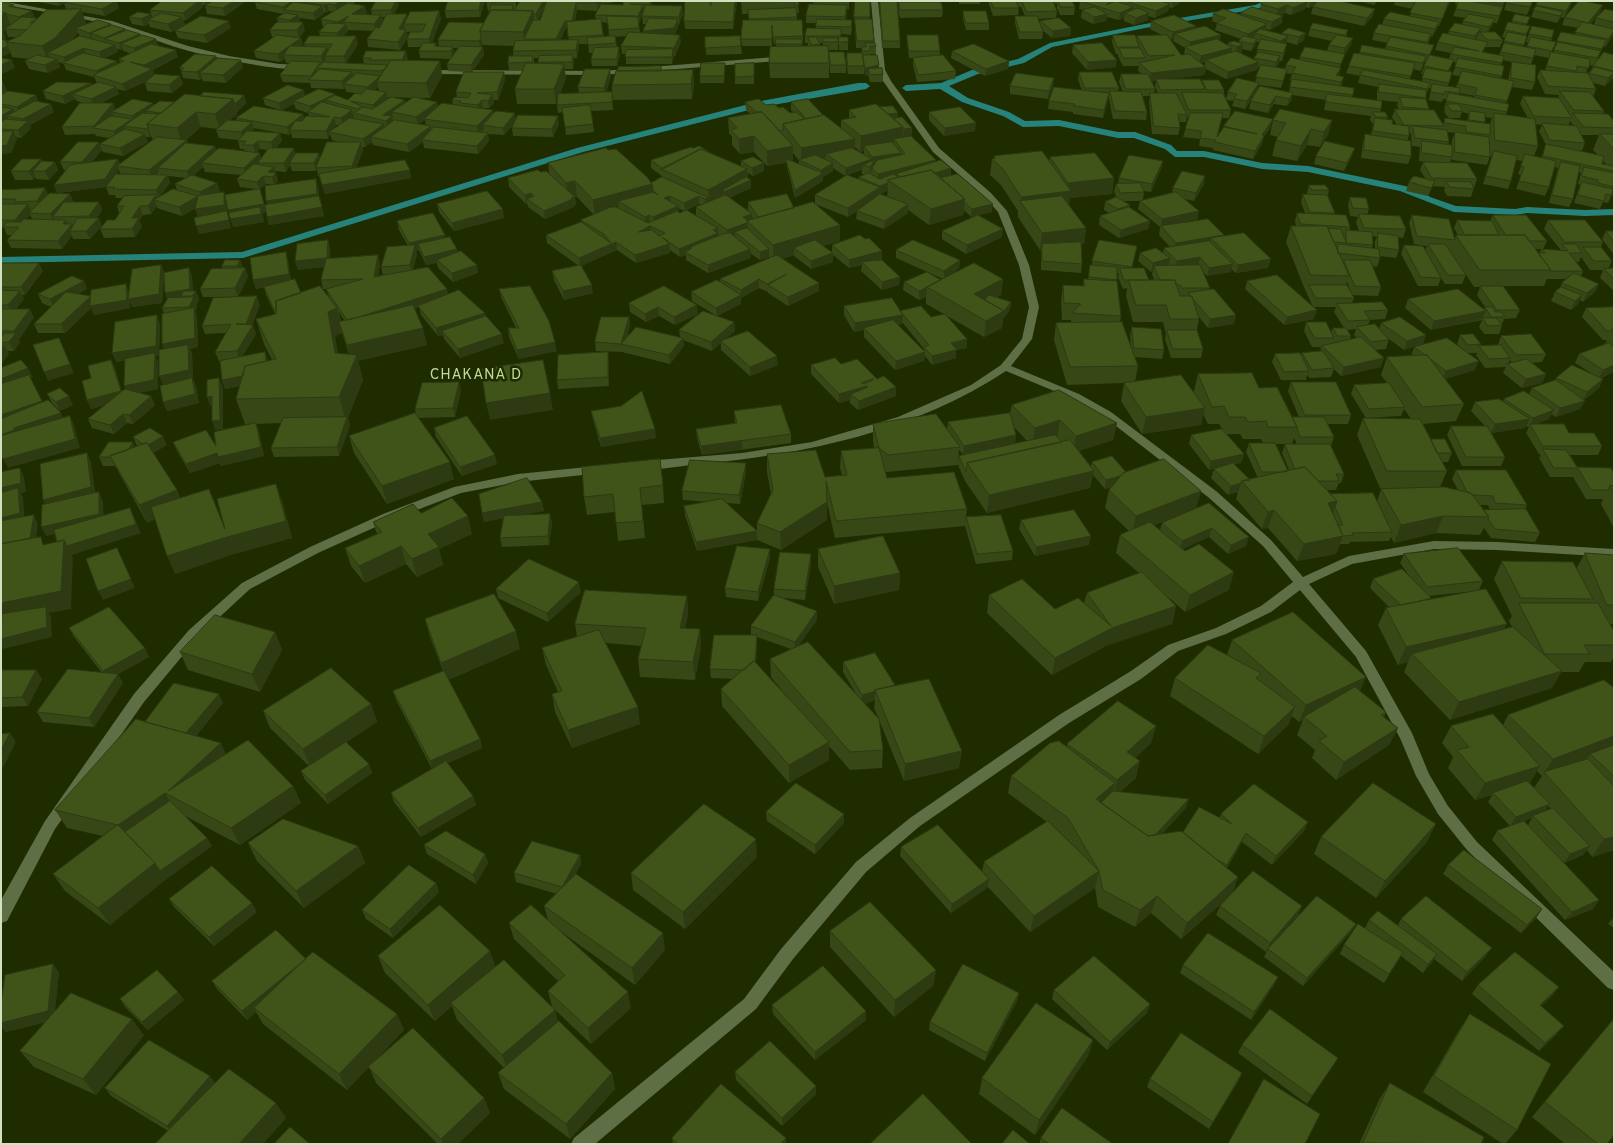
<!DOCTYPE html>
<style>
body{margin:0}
#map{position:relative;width:1615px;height:1145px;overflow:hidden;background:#1e2c00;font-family:Overpass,sans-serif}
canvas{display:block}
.frame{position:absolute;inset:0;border:2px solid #d4e1c1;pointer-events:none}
</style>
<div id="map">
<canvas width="1615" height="1145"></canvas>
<div class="frame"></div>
</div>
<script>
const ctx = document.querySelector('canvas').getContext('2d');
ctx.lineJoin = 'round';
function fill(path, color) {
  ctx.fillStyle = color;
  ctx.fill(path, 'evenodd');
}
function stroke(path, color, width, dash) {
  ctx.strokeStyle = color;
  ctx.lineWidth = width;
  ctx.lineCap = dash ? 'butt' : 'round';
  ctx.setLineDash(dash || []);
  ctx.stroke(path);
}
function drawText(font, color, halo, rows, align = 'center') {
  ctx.font = font + ' Overpass,sans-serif';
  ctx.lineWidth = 5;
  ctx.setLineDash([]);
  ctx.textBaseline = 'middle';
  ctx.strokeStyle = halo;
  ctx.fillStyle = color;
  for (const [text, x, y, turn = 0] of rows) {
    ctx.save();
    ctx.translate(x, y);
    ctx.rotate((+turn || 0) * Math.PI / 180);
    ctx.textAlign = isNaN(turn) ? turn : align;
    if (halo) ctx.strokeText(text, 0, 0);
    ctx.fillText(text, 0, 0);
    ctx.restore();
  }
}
fill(new Path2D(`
 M1265,1H1276L1257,9L1145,28L1052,47L1024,63L978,74L949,86L968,98L1009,112L1025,121L1059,120L1118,132H1135L1171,145L1177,151H1204L1262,163L1308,166L1405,186L1422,191L1430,197L1456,206L1515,209L1527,207L1585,210L1614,209V215L1585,216L1527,213L1515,215L1454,212L1400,191L1308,172L1262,169L1204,157H1175L1165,149L1134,138H1118L1059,126L1023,127L1003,116L962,102L940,89L906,91L902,88L906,85L941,83L972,70L1018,59L1050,43L1145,24L1255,5Z
 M858,83H866L870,86L866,89L761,107L583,152L243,258L1,263V257L242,252L577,148L761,101Z`), '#26837b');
fill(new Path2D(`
 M1,1L112,21L188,46L229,56L279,64L305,65L309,67C296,76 201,55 182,49C158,42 134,31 110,25C74,16 37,11 1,4Z
 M871,1H878L885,70L891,81L939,148L991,193L1007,211L1029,265L1039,307L1032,339L1011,366L1079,394L1111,412L1216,491L1271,540L1303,577L1349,556L1434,541L1497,542L1614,549V557L1497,550L1434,549L1352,564L1309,584L1366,651L1412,733L1429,774L1448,806L1477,842L1614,972V990L1608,988L1467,850L1438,814L1416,776L1400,738L1356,657L1300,590L1271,612L1226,634L1178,651L1141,679L1069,723L920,826L866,872L793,959L756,1009L595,1144H571L574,1138L744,999L781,949L856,862L910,818L1059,715L1131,671L1168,645L1216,628L1261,606L1293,582L1263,546L1208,497L1103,416L1071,398L1006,371C916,431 804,455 697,464C682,466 655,471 641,468L639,465L641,462L645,461L742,453L812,442L898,417L971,385L1001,365L1022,339L1029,307L1019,265L998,212L985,197L933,152L883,81L877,70Z
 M787,56L791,58L790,60L602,75L425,74L421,72L425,70L602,71Z
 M597,466L601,467L603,470L601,473L518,482L461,493L391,520L318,553L250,589L199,636L144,702L55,829L7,921L1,923V900L45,821L134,694L189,630L242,583L310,547L383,514L454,487L518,474Z`), '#5e6e45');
fill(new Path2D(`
 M1,1L34,18H37V19L66,9L64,3L59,6L34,1H116L119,8L105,16L82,12L86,23L84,25H111L126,30L140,34L141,36L156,39L158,45L178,57L153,70L154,75L180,76L183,84L172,93L147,91L145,83L147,81L125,91L117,89L119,94L101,103H113L115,109L175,102L200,96L244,95L246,103L237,112V114L230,120L237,121L236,118L280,110L265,105L263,98L335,94V96L348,100L355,93L346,92L345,88L344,89L311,88L310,83L283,82L280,75L290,63H286L285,59L280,62L256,58L254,51L274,37H272L270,30L278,22L277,18L284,14L257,9L255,2L256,1H357L353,4L365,6L367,13L364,15H372L371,10L376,1H398L399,5L394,14L408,17L439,11L441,19L432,43H436L437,47H439L438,40L484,23L489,14L490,10L488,11L486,1H516V7L520,1H613L612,3H601L600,5H623V1H652L651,5L683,14L675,34L681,42L675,56H674L672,64H626V54H622L621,46L627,36L615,37L617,47L620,55L617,66H592L591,59L592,53H589L588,44H579V47L577,58H573L574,62L573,69H564L566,78L560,94L579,93L578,87L611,77L606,92H612V85L662,71L693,70L694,85L692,99L613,100V110L591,111L594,132L566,135L563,112L558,113L557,105L558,100L556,104H517L515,89L523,70H509L508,63L513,56V51L514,46L482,45L481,47H483L484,55L472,72H504L505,80L498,100H493L494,103L489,108H483L482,109L493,110L494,114L516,119L559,124L553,137L513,136L512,128L514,124L504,135L488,134L489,141L478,154L424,148L423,142L409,152L373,145L372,142L365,147H363V150L356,168L411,178L325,194L319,176H318L317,169L316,171H292L290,165L286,172L275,171L278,181L274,185L266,184L260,189L265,207L268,205L266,201L318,187L319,196L324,216L269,225L266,212L262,213L264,222L233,227L227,206V213L231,228L199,234L198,217L196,208L182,216L157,208V206L151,214L143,215L139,220L142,227L135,237L104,238L100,229L115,220L119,213L117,206L122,198H116L115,195H109L106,187L58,193L73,202H99L102,210L97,218H99L102,226L90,239H73L72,236L62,249L11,248L7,240L12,235H7L4,228H1V191L45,188L48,195L57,193L54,185L66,170H64L60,162L99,142L100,144L110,138L96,136L95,134L65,135L62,127L83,103L77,101L75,99L65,104L46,99L43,91L91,83L92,85L97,83L94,77L66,70L64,64L58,62L60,67L48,73L29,69L25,61L30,59L12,57L11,53L1,57ZM544,8L540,20H538ZM577,10L597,11L595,15L596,20L575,21ZM329,11L334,12L321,19L323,27H324L319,32L320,36L304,44L305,47H301L303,46L301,38H299L305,30L300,22L299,18L315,20L324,14V12L326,13ZM643,11H644L642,16L643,24H646L644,33H640L639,24ZM382,17H385L383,21ZM601,22L608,23L609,36L604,37ZM566,28H568L569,40H560ZM6,30L8,37H17L8,41L2,40L6,38L3,32ZM348,30L374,31L367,39L368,47L400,50L407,39L408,47H421L419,51L420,58L450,59L447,64L448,71L469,72L456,92L457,97L452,100L453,105L438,107L437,102L415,98H430L442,76L440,61L407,60L408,59L363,58L364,64L346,63L358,44L343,36L348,31ZM407,32H422L408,37ZM78,33L80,36L71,41ZM453,48H458L454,53ZM117,49L121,50H123L124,51L131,54L119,59L120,63L118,64L105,58L118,52ZM534,58H539L538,63H534ZM378,87L379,91L375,90ZM388,97L413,98L405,103L388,99ZM294,104L296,109L308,113L309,116L304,118L303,114L281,110ZM425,120L426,125L419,124ZM336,125H340L332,130ZM201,127L218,129L216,130L219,138L238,140V141L240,149H244L245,151L217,150L188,143L186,140ZM253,128L280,133L253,131L254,130ZM280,133L289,135L291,133L292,138L328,139L330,134L332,140L339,142L321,157L295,153L276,148L282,141ZM151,136L153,140L120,164L92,162L102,150L103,152L123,156L148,142L146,137H150ZM260,149L267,150L261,158L257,152ZM203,167L205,172L241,175L237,179L240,187L256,189L225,195L215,194L220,191L217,183L194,175ZM119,170L120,174L126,175L116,174ZM168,176L186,178L175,184L177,190L160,196L170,183ZM30,215L32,219H26Z
 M162,1H245V2L225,16L207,14L205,6L210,3L205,5H202L203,7L186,20H183L185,25L171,32L150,27L149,24L144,26L132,24L129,17L152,18V17L150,10Z
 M485,1L480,17L446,18L445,11Z
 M711,1H737L733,29H685L684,21L711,6Z
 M741,1H798L799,13H797V20L803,36V44H802V46H808V43H805V36L816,28V23H806V16L813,4V1H849V9H847L846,19L852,27L851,35L841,34V37H848V50H839V44H838V50H829V59V52L846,65V73H830L829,60V78H770L769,63L776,47V44H774L772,32V46H742L741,39L749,20V14H742ZM820,43H823V46H820Z
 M855,1H870V19H872L874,43L876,46V54H870V55L883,74V82H870L868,75L865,76L864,67V74H848L846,61L847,53H861L862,48H856L855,24H854Z
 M879,1H897L900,41V48H882Z
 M918,1H926L920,2L943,10L942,17L900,18L898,10L899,2H920Z
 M959,1H981L980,4H959Z
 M988,1H1072L1075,7L1074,15H1060L1057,8V4L1054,3L1057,11L1056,18L1071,28L1070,36L1052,38L1042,30L1043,32L1042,39H1019L1015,23V16H1025L1021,7H1019L1018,15L993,16ZM1054,18L1040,21V24L1038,19Z
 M1075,1H1183L1172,8L1169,7L1168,11L1155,18L1148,16V20L1134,25L1124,21V18L1119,20L1107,17L1106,21L1093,24L1081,18L1082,10H1084L1079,9L1080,2H1079Z
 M1267,1H1339L1373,16L1364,26L1311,14L1313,6L1309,8L1305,7V9L1291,15L1285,13L1280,15L1282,23L1270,30L1266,29L1265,30L1282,35V33L1289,28L1304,40L1297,45L1286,42V43L1287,44L1285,51L1282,61H1279V64L1276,68L1285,69L1286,65L1300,59V57L1327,51L1329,45L1332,41L1308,36L1310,29L1348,30L1346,37L1351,45L1345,54L1340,67L1339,76L1342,85L1341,86L1354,88L1352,97L1381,109L1380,112L1388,117L1387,119L1392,124L1397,125L1392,117L1395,109L1399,110L1397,105L1398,102L1377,100V92L1378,87L1358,83L1360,76L1346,73L1349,66L1359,54L1362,45L1385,49L1388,43L1372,40L1374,33L1382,25L1384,19L1410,16L1413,9L1394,5L1395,1H1415L1413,8L1416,1H1452L1451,2H1450L1439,26H1438L1432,37L1431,36L1428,44L1434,45L1430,55L1449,59L1451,53L1435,50L1438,42L1448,34L1449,31L1462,24L1466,18L1453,16L1458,5L1455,4L1456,1H1505L1497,23H1493L1492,26L1488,32L1503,40L1500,47H1486L1483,52L1499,55L1506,38L1502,37L1505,30L1512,22L1515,14L1530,17L1526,25L1530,26L1526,36L1523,47H1527L1529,42H1526L1532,26L1554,30L1551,41L1556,42L1551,53H1553L1555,48H1554L1561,32L1575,34L1578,28L1562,25L1565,17L1600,13L1590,24L1594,25L1596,18L1614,11V33L1612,37L1605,47L1603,46L1597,61L1614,55V79H1612L1605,86L1593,83L1596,89L1593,97L1604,111L1603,114L1613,120L1614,118V196L1612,195L1608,203L1603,202L1600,209L1574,203L1580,185L1578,184L1581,173L1579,172L1573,199L1569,207L1549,203L1558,168L1555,167L1549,187L1545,196L1516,189L1521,175L1518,174L1523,161L1516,160L1511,181L1508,189L1483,184L1492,156H1490L1487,165L1452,160V157L1450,163L1477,179L1471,197L1447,196L1444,190L1445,187L1433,186L1428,196L1406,191L1409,182L1425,178L1420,170L1423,162H1431L1419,161L1420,147L1412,146L1411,133H1409L1408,140L1411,156L1408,164L1361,158L1363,142L1365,134L1371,135L1373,124L1370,120L1371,116L1324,110L1326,100L1292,95L1291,101L1287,106L1274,104L1268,113L1249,109L1251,101L1289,92L1291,81L1290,80L1292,74L1286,73L1281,88L1259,85L1257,91L1245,109L1232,106L1234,101L1226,100L1231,110L1229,118H1222L1217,137L1224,126L1271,127L1263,138L1262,144L1253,159L1213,150V148L1199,146L1200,139L1183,137L1189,118L1187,116L1186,122H1179L1180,128L1178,135L1152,134L1149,101L1150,96H1143L1147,112L1146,120L1113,119L1109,99V96L1103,118L1073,114V112L1048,109L1049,101L1082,90L1078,80L1079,72L1119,88L1118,91L1123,92L1119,82L1121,74H1142L1138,71L1139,66H1123L1118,56V54H1116L1112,42L1113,35L1136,38L1137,36L1162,35L1150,29L1151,21L1196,26V29L1227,45L1228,43H1239L1241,39L1215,30L1217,23L1212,21L1213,14L1240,15L1241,13L1260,9L1261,4ZM1170,39H1174L1173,41L1185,48L1184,55H1181ZM1256,42H1260L1256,55L1253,60L1240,53L1242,52V49L1251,51L1255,46ZM1534,55L1549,58L1545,70H1540L1537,77L1545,94L1559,95L1558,98L1523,96L1520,104L1528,118L1506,115L1509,104L1506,103L1512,87L1532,90L1535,82L1531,65ZM1503,60L1512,62L1510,70L1508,80L1501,78L1504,66L1501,65ZM1205,62V66L1201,63ZM1424,62H1426L1421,74H1424L1422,81L1410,79L1413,69L1421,71ZM1453,62L1457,63L1452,75L1460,76L1456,87L1448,86L1452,72H1449ZM1589,65L1593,66L1589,75L1586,73ZM1258,67H1261L1255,82L1228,92L1226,99L1224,94V90L1202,80L1201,82L1167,79L1204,75L1206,69L1226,79L1257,70ZM1156,80L1155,87L1158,93H1154L1155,89L1152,81ZM1429,88H1431L1429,100L1442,102L1443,99H1447L1444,109H1445L1444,112L1449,118H1460L1462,112L1469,114L1467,121L1445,118L1443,124L1429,110V109L1426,99V94ZM1459,93L1475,96L1474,97L1459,94ZM1485,117L1492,118L1490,124L1484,123ZM1570,121L1573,125H1569ZM1535,124L1542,125L1539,131L1546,145L1541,158L1534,156L1538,146ZM1447,132L1455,133L1452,140V154L1448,145L1449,142ZM1582,135H1599L1593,150L1598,155L1574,150L1582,151L1585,143ZM1602,160L1607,165L1602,164Z
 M1359,1H1378L1374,5Z
 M1507,1H1533L1527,15L1504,10Z
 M1536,5H1571L1564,18L1561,17L1557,23L1531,17Z
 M963,11L989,23V30H966L963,19Z
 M231,28L207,43L178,38L175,31Z
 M907,35L940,51V56L956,71L955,79L917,82L913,65V58H909L907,42Z
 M705,37L741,46L742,54L706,55Z
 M1073,45L1116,67L1087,70L1072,53Z
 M952,51L1009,61L1008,69L985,76L951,58Z
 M217,59L243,67L226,83L203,81L202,78L200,80L183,78L180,67Z
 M725,63V71L724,83H700V76Z
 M754,63V84H735V77Z
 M1,78L7,91L39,101L54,112L30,125L31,128L21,138L16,137L17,139L11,153L1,154Z
 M1010,86H1053L1048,99L1010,94Z
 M745,102L779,108L790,113L793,112L791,110V102L823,115L841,128V120L849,118V110L880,107L898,118L912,135L903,137L902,138L936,160V162L951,168V175L992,212L979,215L1002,237L966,254L942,239V231L977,216L971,217L964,210L963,215L929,225L908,210V213L884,229L856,219L857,211L848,217L815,204L840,241L823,246L832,253V245L882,259L878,260L900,277L899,285L882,290L861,271L862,265L849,268L833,255V262L811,269L794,256V255L782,259L819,283V291L788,306L768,293V292L759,288L741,298V304L717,316L734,322L735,331L724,340L778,365L750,376L721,350V343L712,351L683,340L684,346L670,364L622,352L596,351L595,342L629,317L630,326L627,337H680L679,330L715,315L692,301L691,292L720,282V279L770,258L769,257L760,260L750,253L751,258L708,273L686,260V255L680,257L670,250V253L636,263L617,250L581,266L593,293L564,300L554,280L552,271L579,266L547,243L546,235L582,222L581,220L594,215L577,197H575L576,205L574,206V207L545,219L528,207L527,203L526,204L509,187L508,178L540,172L549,173L548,163L651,183L662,177V176L651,168V160L693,148L710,153L741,166V161L764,171L753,176L748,173V178L751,180V188L729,198L748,210V202L794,208L815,203V195L845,176L833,168V171L823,177V181L795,198L787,167L786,163L767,166L754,152L740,154L732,145V137L729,133L728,118L750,114L746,110ZM855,147L860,152L864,151V154L855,150ZM793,153L799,161V164L793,161ZM862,170V174H865L859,177L858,179L847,175ZM888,191L887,196L891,198L880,195V194ZM699,204L701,205L696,207V215L699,217L687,210ZM678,208L684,211L680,213L679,212Z
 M929,112L975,131L944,136L929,120Z
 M1273,120H1332L1328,135L1320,147L1307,145L1297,161L1272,156L1276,140L1278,137L1270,135Z
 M994,156L1049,161L1050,157L1114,178L1112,194L1070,198L1069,205L1086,228L1084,244H1081L1082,264L1081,273L1041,270V249L1040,250L1018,217V211L1001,185L990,175L992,159L994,158Z
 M1316,156H1352L1344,171L1314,164Z
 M41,159L42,161L55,162L58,170L49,180L36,179L35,177L33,180H15L11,171Z
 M1163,161L1161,169L1151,192L1144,191V192L1143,200L1172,193L1173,188L1204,184L1194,201L1185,199L1198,219L1177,224L1224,237L1268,268L1236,273L1231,269V272L1207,276L1202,271L1210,288V290L1234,324L1208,328L1198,316L1199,319L1197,330L1203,349L1201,358H1171L1165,339L1166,334L1163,322H1133L1126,296L1127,288L1123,289L1118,277L1119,274L1117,273L1116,281L1121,316L1120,322L1131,346L1130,336L1132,327L1164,350L1162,359L1135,357L1138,366L1135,382L1194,393V391L1198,374L1259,388L1292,417H1299L1288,391L1291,382L1351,415L1348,424H1328L1334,437L1331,446L1344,474L1341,483H1339L1336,490H1327L1330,494L1377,501L1381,489L1401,488H1380L1357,435L1363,418L1411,419L1404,409L1401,416L1366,418L1351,394L1354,385L1387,383L1381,375L1387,357L1411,356L1414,347L1459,346L1457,344L1460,335L1481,344L1480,346H1498V345L1501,336L1546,354L1542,362L1532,363L1546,374L1542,383L1522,388L1503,373L1506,367L1485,368L1476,355L1477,353H1468L1475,370L1445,379L1464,404L1456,421L1423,424L1431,439L1452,453L1448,462H1442L1447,471L1440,487L1458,490L1452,479L1456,470L1527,505L1525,509L1540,533L1535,542L1491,538L1484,528L1480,535L1436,533L1394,543L1391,537L1389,541L1350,542L1349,544H1340L1336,554L1297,561L1268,528L1262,529L1236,499L1238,492L1228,495L1211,478L1214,469L1216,468L1209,470L1189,444L1191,435L1222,429L1219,424H1208L1203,414L1201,425L1142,434L1121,401L1124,383L1067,385L1054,340L1056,323H1071V320H1062L1061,302L1063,285L1083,286L1084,279H1088L1090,265H1092V261L1137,246L1132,268L1149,280H1154L1152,274L1153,271L1151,272L1138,261L1140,253H1163L1164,248L1170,247L1159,235L1160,227L1138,209L1140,201H1141H1123L1130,205L1129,207L1150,221L1148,229L1119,238L1099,225L1100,216L1109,213L1104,210L1105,202L1117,198L1114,192L1116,184H1118L1119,178ZM1510,360L1512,363L1508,364ZM1227,434H1240L1243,439H1261L1263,443H1249L1246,452L1258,478L1250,480L1234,464L1241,463L1244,454ZM1294,438L1297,444H1292ZM1276,444H1285L1282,453L1289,470L1288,471ZM1479,505H1488L1490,510H1483Z
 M1309,185L1329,190L1328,195L1335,213V214L1350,227V230L1359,231L1356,223L1358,217L1350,216L1348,205L1350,197L1369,209L1367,215L1406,229L1403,238L1398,237L1399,250L1396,258L1380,256V258L1377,267L1372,266L1381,287L1378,296L1352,295L1347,282L1346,285L1354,298L1352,303L1388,310L1385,319L1370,320L1368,325L1379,329L1381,323L1426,335L1423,344L1404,350L1389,339L1386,349L1375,350L1381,367L1341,376L1334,369L1331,377L1310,378L1307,375L1306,380H1281L1272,362L1275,354L1301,355L1302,353L1320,352L1321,347H1312L1304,331L1306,322L1331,333L1333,328H1344L1334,312L1336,307H1313L1307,294V292H1306L1286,242L1291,226H1296L1295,221L1297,213H1305L1301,202L1303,194H1307V193ZM1372,236L1377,237L1375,241V249L1372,248L1373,245ZM1356,329L1354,335L1357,338L1350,340L1351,336L1347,330Z
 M437,204L504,218L454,231L439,212Z
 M1412,215L1455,239L1456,235H1458L1454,228L1457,220L1490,221L1493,215L1547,241L1543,249L1560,250V249L1544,229L1548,220L1603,242L1601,247L1612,261L1608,269L1614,268V291L1600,278L1603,270H1590L1581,257L1579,262H1576L1583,271L1581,276L1595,292L1583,302L1580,300L1578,304L1571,310L1551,301L1555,292L1560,288L1562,283L1566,279H1547L1544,286H1503L1520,310L1516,318L1504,319L1502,324V325L1499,334H1484L1479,327L1482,320L1431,330L1405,308L1408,299L1484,309L1485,307L1477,295L1480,287H1474L1461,267L1466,275L1462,284H1445L1441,278L1438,286H1418L1401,254L1404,245L1425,250L1427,246L1414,244L1409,223ZM1535,249H1541L1540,253H1538Z
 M397,221L446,238L457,249L458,252L477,265L478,273L453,282L438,268L437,263L426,265L419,250L416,251L417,254L413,270L448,294L485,313L486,316L504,343L460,358L444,339L443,335L438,336L421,315L419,307L415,309L427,345L358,361L363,380L348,418L350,426L339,456L274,457L271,448L281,423L256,424L259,432L264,456L221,466L220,463L190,473L177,451L173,442L216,446L253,424H245L236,399L240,386L225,389L222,380V361H219L215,352L226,333L205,334L202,326L260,305L252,325L256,334L242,357L265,352L268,361L272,360L264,344L256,319L275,314L266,295L264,287L256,289L253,280L286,252L288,261L291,280L301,293L329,297L326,289H323L321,280L324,267L298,270L295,261L328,240L330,249V258L380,264L378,276L383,275L381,267L408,246L399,230ZM339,312L344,320L341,321ZM342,333L349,354H338L335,336Z
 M1606,231H1614V255L1602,239Z
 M896,250L960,260L959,268L946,278L1003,279L1001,295L997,297L1011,302L1010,310L1003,319L1002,328L984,337L947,316L967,339V348L956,350V358L932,365L925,356L924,361L895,370L864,337V330L854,332L844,315V306L900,312V311L931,317L944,314L926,304V297L919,300L903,290L904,282L941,280L943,279L896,258ZM902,322L924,349V351L898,325L902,324Z
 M240,260L243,268H245L248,277L238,297H203L200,289L222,268V266Z
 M1,263L43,271L25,295H22L24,299L16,309L34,317L19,340L20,342L14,351H7L9,354L1,364Z
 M189,268L192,277L193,291H196L199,300L197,304V306L195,311L197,317L198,347L190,349L192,353L193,379L196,387L199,403L167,411L163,402L173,383L163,385L159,355L155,356L158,362V389L139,393L151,396L155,405L133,424L127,423L114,434L92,428L88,419L105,405L91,409L87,400L91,378L111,360L115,368L122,392L126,389L125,360L116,362L160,324L159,350L164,349L162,344L164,313L162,308L167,299L164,276L162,303L132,307L130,302V308L94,315L91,308L65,333H38L34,324L51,307L42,303L38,294L84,281L87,289L78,294L91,296L129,293L164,273Z
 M1247,281L1314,319L1284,325L1245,289Z
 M664,286L698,314L675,325L659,316L646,322L630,312L629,303Z
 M499,289L557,351L519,359L509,337L508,328H516L501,297Z
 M1614,307V372L1601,378L1603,379L1599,388L1584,400L1580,409L1556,417L1551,414L1549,419L1536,424L1569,433L1602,446L1598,455H1570L1577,467L1614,472V528L1601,504L1603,499H1586L1573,477H1550L1539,458L1541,455L1539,454L1526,433L1529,427L1526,426L1525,428L1491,433L1489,431L1505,457L1501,466H1462L1447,435L1451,426H1485L1471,411L1475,402L1503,401L1504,399L1529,394L1532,388L1554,381L1556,378L1591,373L1575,363L1579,354L1604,345L1607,340H1603L1582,317L1586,308Z
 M609,361V386L558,389L557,380Z
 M841,364L896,387V396L858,410L850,403V400L839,403L811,374V365Z
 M459,382L461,391L455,417L418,418L454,479L387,504L354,453L349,436L416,415L415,409Z
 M47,394L73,405L60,411L52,403Z
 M1012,405L1117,423L1113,440L1079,451L1091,466L1092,462L1126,472L1201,491L1196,508L1246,546L1228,554L1209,537L1183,549L1229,590L1185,612L1167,596L1176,606L1172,624L1108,645L1052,675L987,613L989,595L1055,609L1084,603L1087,593L1139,573L1116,553L1120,535L1129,531L1105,508L1109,490L1111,488L1105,489L1093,475L1090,488L987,513L965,481L958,465L959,456L963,454L959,450L958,465L887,472L885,471L887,478L967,509L965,526L835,538L827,503V520L781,550L757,540L697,551L685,515L684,506L708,502L683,500L682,491L746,472L740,504L726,503L757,531V523L771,494L767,472V454L825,477L842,475L840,468L841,451L874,448L873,441V424L947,430L948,422L1010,413ZM1014,427L1027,441L1015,443L1016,435ZM1176,517L1162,523L1160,530L1154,525Z
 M591,411L656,438L601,447L593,420Z
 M734,411L791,434V443L702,455L697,438L696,429L735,423Z
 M434,428L497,464L462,476L436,437Z
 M133,437L167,445L153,453L177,490L180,498L225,529L282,501L292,538L234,554L175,574L155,519L147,523L119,473L115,466H103L99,457L137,446Z
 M582,467L663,485L664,503L642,505L645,538L618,541L615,512L587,515L584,497Z
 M542,502L544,511L522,515L550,514L552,523L549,545L502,547L500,538L503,518L484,522L482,513Z
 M421,513L472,534L439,549L443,565L417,577L406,564L365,583L351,566L345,548L377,534L373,522Z
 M966,517L1013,551L1012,560L976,564L965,526Z
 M1021,520L1089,545L1035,556L1019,529Z
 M770,549V558L758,601L726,597L725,588Z
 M818,549L900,573L899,590L834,604L818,567Z
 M1585,553L1614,555V624H1610L1614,631V657L1611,662H1585L1579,672H1561L1552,688L1450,720L1404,672L1408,662L1398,665L1378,625L1386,608L1389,607L1370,588L1373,579L1410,577L1400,563L1404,554L1483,581L1479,590L1504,629L1512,627L1509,621L1512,616L1494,579L1502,561L1576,569ZM1476,591L1430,599L1431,598L1429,596Z
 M811,564L805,600L783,598L817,620L798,646L856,694L843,672V662L895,686L959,768L904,781L879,720L883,750L882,768L850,770L829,746V760L789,783L722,706L721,689L733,679L711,678L710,669L751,635V626L774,595V589ZM757,637L791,649L770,659L771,677L793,704L756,663L757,644ZM875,700L874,708L879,719L865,704Z
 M496,589L581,592L548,622L498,598Z
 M687,596L688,614L685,628L700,629L701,647L695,680L640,677L638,659L641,646L606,643L640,724L572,748L555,712L552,694L558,692L546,665L542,648L577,637L575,624Z
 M425,619L520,649L448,680L480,739L482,748L447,763L473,796L476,805L421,837L394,802L391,793L432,769L396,700L393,691L443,671L430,637Z
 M69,628L145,648L149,657L118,674L123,683L94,727L43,722L37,712L102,673L74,637Z
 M275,632L282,650L260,692L188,670L180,652Z
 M1232,640L1360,691L1386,712L1384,717L1398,728L1389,745L1336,780L1312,758L1315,750L1297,735L1303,720L1299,722L1292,716L1288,725L1258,754L1170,696L1175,678L1227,655Z
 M1,670H36L42,679L28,706L1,707Z
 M1614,688V850L1592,857L1587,850L1583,855L1564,863L1599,900L1593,909L1565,920L1492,840L1497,831L1510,826L1488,802L1492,795L1475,800L1448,768L1453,757L1442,743L1451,726L1503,725L1508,715ZM1537,771L1542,776L1534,788L1530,783ZM1548,806L1551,809L1545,811ZM1532,818L1528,825L1512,826Z
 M223,703L196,736L226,754L293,786L301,803L240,845L185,816L207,838L212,846L165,880L110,925L65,891L53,874L103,836L67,828L55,810L145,722Z
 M371,704L377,722L346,742L369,764L372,773L328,804L305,780L301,771L309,766L270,728L263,711Z
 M1156,726L1151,743L1136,757V778L1120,792L1186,808L1162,834L1183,832L1220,817L1221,814L1308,822L1304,831L1272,865L1242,842L1227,868L1238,877L1232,894L1302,906L1298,915L1276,940L1356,924L1351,932L1303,986L1264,957L1268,949L1266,952L1216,915L1220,906L1230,896L1181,939L1151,913L1135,927L1098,907L1095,888L1030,932L988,887L987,888L951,913L900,856L901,847L982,872L984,862L1047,822L1008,793L1011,776L1067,747V744Z
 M766,812L844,814V823L815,854L767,821Z
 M1321,837L1427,842L1376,898L1314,854Z
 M248,843L358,846L365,863L304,908L257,861Z
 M424,845L485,854L488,863L476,884L427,854Z
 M580,855L581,864L575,875L665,950L635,985L560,931L631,1008L591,1044L552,1007L548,991L558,981L514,939L509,923L548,920L544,906L557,894L516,882L514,873Z
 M757,857L685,929L633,890L631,873Z
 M1448,865L1542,909L1536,918L1521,933L1443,874Z
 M436,883L439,892L393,938L366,919L362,910Z
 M169,899L257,912L214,946L174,907Z
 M1614,917V928L1608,924Z
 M1401,919L1486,956L1462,981L1434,959L1423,973L1401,956L1384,983L1340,954L1344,945L1365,928L1369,920L1398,925Z
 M830,931L936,970L933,986L894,1017L830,947Z
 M378,956L495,967L555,1010L558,1021L612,1073L615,1089L570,1139L504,1089L498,1073L504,1068L457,1020L452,1006L435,1021L385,973Z
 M306,959L397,1014L404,1030L372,1064L484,1098L490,1113L458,1144H438L376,1083L369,1067L347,1090L263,1024L256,1012L247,1020L217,989L212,981Z
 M53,964L59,973L55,1010L144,1035L96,1095L34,1067L20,1051L46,1022L6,1032L1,1027V1004Z
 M1183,965L1278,977L1274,985L1251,1020L1180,973Z
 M1478,985L1552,996L1541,1006L1557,1034L1539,1051L1472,994Z
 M1054,990L1150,1004L1147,1013L1107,1050L1052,999Z
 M178,992L184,1000L148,1030L125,1007L120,999Z
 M1019,993L1017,1001L985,1061L929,1030L930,1022Z
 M772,1005L866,1011V1020L815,1060L773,1014Z
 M1470,1014L1517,1130L1505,1144H1503L1423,1092L1459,1030Z
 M1614,1018L1607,1144H1565L1532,1117Z
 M1093,1040L1088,1056L1035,1135L979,1094L982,1078Z
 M1242,1045L1333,1066L1307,1104L1238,1053Z
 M735,1072L816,1094L782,1126L736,1080Z
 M1242,1073L1238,1082L1209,1129L1147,1087L1150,1079Z
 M215,1083L286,1118L263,1144H155L168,1131L111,1096L105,1088Z
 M1390,1083L1481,1144H1359L1380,1098Z
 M672,1138L786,1144H673Z
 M1041,1138L1113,1144H1039Z`), '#374716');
fill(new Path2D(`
 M58,1H67L63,2L64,3L59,6Z
 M116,1L119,8L105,16L102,9Z
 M199,1H201L203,7L186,20L183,13Z
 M204,1H213L205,5Z
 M234,1H245V2L225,16L223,8Z
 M292,1H302V4L284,10L283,7Z
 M340,1H346L347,5L337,12L335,5Z
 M396,1H398L399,5L392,17L391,10Z
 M481,1H485L480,17L479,10Z
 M543,1H548V2L537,21L536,14Z
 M598,1H601V3L598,11L597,3Z
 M735,1H737L733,29V22Z
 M1173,1H1183L1172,8Z
 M1311,1H1323L1309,8Z
 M1572,1H1573L1571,5L1564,18L1566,11Z
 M1307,2L1305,9L1291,15L1293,8Z
 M576,3L577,10L573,28L572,21Z
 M327,4L329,11L326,13L324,5Z
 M1170,4L1168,11L1155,18L1156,11Z
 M643,5V12L639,24L638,16Z
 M847,5V13L845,24V17Z
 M1287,5L1285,13L1276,17L1278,9Z
 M1603,5L1600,13L1585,30L1588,23Z
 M322,6L324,14L315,20L313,13Z
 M365,6L367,13L353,22L352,14Z
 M682,6L683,14L679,25V17Z
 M1133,7L1132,14L1125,13L1124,18L1119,20L1120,13Z
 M81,9L86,23L80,30L76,28L78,33L60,53H48L50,59L48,61L42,46Z
 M1375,9L1373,16L1364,26L1367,18Z
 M32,11L35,18L22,24L19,17Z
 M439,11L441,19L430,47L429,39Z
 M533,11L535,25L524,39L523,32Z
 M1563,12L1560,19L1557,23L1560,16Z
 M6,13L12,28L5,29L6,30L3,32L6,38L1,40V16Z
 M1149,13L1148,20L1134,25L1136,18Z
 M151,14L153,21L148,20L149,24L144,26L141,19Z
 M407,14L409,21L404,24L405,29L401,37L399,29Z
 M1107,14L1106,21L1093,24L1094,17Z
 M298,15L300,23L291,27L290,20Z
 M381,15L383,23L376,31L374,24Z
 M349,16L343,22L344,26L346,24L348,31L339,41L337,33L340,30L338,22Z
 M1283,16L1282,23L1270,30L1272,22Z
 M182,17L185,25L171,32L168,24Z
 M678,19V27L675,35L644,38L643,31Z
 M1495,19L1492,26L1486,34L1489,27Z
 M229,21L231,28L207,43L204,35Z
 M565,21L566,28L557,47L556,39Z
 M303,22L305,30L299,38L297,30Z
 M1439,22L1437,29L1432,37L1435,29Z
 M111,24L113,32L91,33L93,40H92L89,33Z
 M1267,24L1265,31L1255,33L1254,37L1246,41L1248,34Z
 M1196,26L1195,33L1175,34L1174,39L1171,40L1173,32Z
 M1071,28L1070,36L1052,38L1053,31Z
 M1481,28L1478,36L1472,44L1475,36Z
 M125,29L128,36L105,39L108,45H107L104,38Z
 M406,30L408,37L400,50L398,42Z
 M1614,31L1612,37L1605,47L1608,39Z
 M1306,33L1304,40L1297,45L1299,37Z
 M140,34L143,41L121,44L123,50H121L119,43Z
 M680,35L681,42L675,56L674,48Z
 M1221,35L1220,42L1189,50L1190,42Z
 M356,36L358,44L346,64L344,56Z
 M1288,36L1286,44L1280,48L1281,41Z
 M301,38L303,46L289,55H284L285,59L280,62L278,54Z
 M481,38L482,45L480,49L479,41Z
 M1353,38L1351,45L1343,56L1345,48Z
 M156,39L158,47L137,56L134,48Z
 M1257,39L1255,46L1251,51L1253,44Z
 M578,40L579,47L577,58L576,50Z
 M1243,44L1242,52L1235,55L1237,47Z
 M115,45L118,52L102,59L99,52Z
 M8,46L11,53L1,57V49Z
 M327,47L329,55L325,56L326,60L323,64L321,56Z
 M453,47L455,54L452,59L451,51Z
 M483,47L484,55L472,72L471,65Z
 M619,47L620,55L617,66V59Z
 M84,48L87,55L66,63L64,57Z
 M1232,48L1231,56L1206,60L1205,62L1199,64L1201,56Z
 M673,49L674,57L672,64V57Z
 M176,50L178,57L153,70L155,77L125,91L122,84L147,72L144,65Z
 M406,51L408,59L404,68L402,60Z
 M1345,54L1339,71L1341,68L1339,75L1335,81L1336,75L1339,71Z
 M573,55L574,62L573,69L572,62Z
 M216,56L219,64L200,73L202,78L200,80L197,72Z
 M1280,56L1279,64L1274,70L1276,62Z
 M57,59L60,67L48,73L45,65Z
 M12,60L15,68L2,74L1,71V65Z
 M241,60L243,67L226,83L223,75Z
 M1117,60L1116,67L1087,70L1088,62Z
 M1454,60L1451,67L1445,78L1448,71Z
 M117,61L120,69L98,76L96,71Z
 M440,61L442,76L430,98L426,83Z
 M1009,61L1008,69L985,76L986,69Z
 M1259,62L1257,70L1226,79L1228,72Z
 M725,63V71L724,83V76Z
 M564,64L566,78L556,104L554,89Z
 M879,65V73L868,69V75L865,76V68Z
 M1206,67L1204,75L1150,81L1151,73Z
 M316,68L318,75L312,80L311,76Z
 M610,69L611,77L605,95L604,88Z
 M1287,69L1285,77L1281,88L1283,81Z
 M693,70L694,85L692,99L691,84Z
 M352,72L354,80L344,84L345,88L344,89L342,81Z
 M504,72L505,80L498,100L497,92Z
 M1614,73L1611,80L1605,86L1608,78Z
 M180,76L183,84L172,93L169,85Z
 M380,76L381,82H377L378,87L369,95L368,87Z
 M1344,77L1342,85L1339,90L1341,82Z
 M1,78L7,91L1,97Z
 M1054,78L1053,86L1048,99L1049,91Z
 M91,83L94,91L73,94L75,99L65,104L62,96Z
 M1259,83L1257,91L1245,109L1247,101Z
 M116,87L119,94L94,106L91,99Z
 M304,90L306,98L294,101V104L281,111L279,103Z
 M386,92L388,100L375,113L373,105Z
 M612,92L613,100V110L612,102Z
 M1109,93L1108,101L1103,118L1104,110Z
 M1293,93L1291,101L1287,106L1289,99Z
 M335,94L337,101L325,100L327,107L312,113L310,106Z
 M36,95L39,103L20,115L17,107Z
 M244,95L246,103L237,112L235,104Z
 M492,95L494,103L489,108L488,101Z
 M1276,96L1274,104L1268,113L1270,105Z
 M233,99L237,114L220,129L215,114Z
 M405,100L406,108L392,112L393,117L392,118L394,124L388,128L386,121L383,115Z
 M482,100L483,108L479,113L478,105Z
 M437,102L439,110L424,119L425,120L418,125L416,117Z
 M113,103L116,111L112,112L113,115L101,129L95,128L94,126Z
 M153,103L156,111H146L148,115L135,123L132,116Z
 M51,104L54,112L30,125L31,128L21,138L18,130L24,124L23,119Z
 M13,109L16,117L7,116L9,121L4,124L1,116Z
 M352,110L354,117L343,126L341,118Z
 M493,110L495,118L483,125L484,129L479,134L477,126Z
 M196,112L201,127L182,143L177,128Z
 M515,113L516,121L504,135L503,128Z
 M898,113V121L882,115Z
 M303,114L306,122L290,130L291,133L289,135L287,127Z
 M558,116L559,124L553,137L552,129Z
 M334,117L336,125L331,133L329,132L330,134L328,139L326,131Z
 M132,119L134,127L124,126L127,132L117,139L114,131Z
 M1273,119L1271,127L1263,138L1262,144L1253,159L1255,151L1262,135Z
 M1332,120L1328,135L1320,147L1324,132Z
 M252,122L254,130L243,140L241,132Z
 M976,123L975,131L944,136L945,128Z
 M384,124L386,132L371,137L372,142L365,147L363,139Z
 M431,126L432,134L422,140L423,142L409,152L407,144Z
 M903,127L902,142L894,139V144L864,146V151L860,152L861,136Z
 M148,128L151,136L150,137L147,129Z
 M912,128V135L903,137L904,129Z
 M1311,129L1307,145L1297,161L1301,146Z
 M13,131L17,139L11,153L1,154V146Z
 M280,133L282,141L273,150L271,142Z
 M488,133L489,141L478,154L477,146Z
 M145,134L148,142L123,156L120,148Z
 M754,136V152L740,154L739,139Z
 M855,139V154H826L825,159L801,161V148Z
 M187,140L190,148L158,168L159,172L152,178L149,170Z
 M258,141L260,149L256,154L253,145Z
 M99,142L102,150L85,171L82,162Z
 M361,142L363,150L354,175L352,166Z
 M215,146L218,154L202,163L203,167L190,179L187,171Z
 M793,146V161L786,159V163L767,166V151Z
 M294,148L296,156L290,163V165L286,172L284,163Z
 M1355,148L1352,156L1344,171L1347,163Z
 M260,153L262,161L258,163V165L246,176L244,168Z
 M319,153L321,161L316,168L317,169L316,171L314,163Z
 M901,153L900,161L872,168L871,173L870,175V167L863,165L862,170L845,176L846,168L872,159V157Z
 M41,159L44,167L33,171L35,177L33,180L29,171Z
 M118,159L121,166H117L119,170L108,187H106L57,193L54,185Z
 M936,160L935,168L896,174V178L878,182V174Z
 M1163,161L1161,169L1151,192L1152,184Z
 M55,162L58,170L49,180L45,171Z
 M764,163V171L753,176L752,168Z
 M833,163V171L823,177V181L795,198V190L821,174V170Z
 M274,167L278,181L274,185L272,177L268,172Z
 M951,168L950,176L906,190L907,181Z
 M747,169L748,182L751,180V188L724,200L723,190V198L706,208L705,199L709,198L708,190Z
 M410,170L411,178L325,194L322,185Z
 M167,175L170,183L159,198L156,190Z
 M263,176L266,184L260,189L266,212L262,213L264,222L233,227L228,210L260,190L257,182Z
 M1205,176L1204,184L1194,201L1196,193Z
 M1114,178L1112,194L1070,198L1069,207L1021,202V197L1067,192L1068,183Z
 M316,179L318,187L320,202L269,209L266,201Z
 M575,181L577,197H575L576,205L574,206V207L545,219L544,211L569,199L566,183Z
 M1435,181L1432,189L1428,196L1431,188Z
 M217,183L220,191L203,200L200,192Z
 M888,183V191L880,194V196L848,217V208L880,188V186Z
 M652,184L654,200L618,201L619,210L595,216L593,200Z
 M45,188L49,196L41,209L37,201Z
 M224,192L227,201V213L231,228L199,234L196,226L198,218L195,209Z
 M531,193L533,202L527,199V203L526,204L525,195Z
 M70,194L74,202L53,217L55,221L54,223L50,214Z
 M156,195L158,201L154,200L157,206L151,214L148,206Z
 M198,196L201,204L182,216L179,207Z
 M319,196L324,216L269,225L267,217Z
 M670,196L671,204L664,198Z
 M699,196V204L685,211L684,203Z
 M965,199L963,215L929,225L931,209Z
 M99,202L102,210L92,225L89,216Z
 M28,204L32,213H29L30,215L19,227H18L15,220Z
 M908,204V213L884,229L885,221Z
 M993,204L992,212L971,217L972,209Z
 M1130,205L1128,213L1117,218L1118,209Z
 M140,206L143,215L139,220L142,227L135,237L132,229V218Z
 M678,206L679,214L654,226L653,217Z
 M503,209L504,218L454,231L452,223Z
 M1199,211L1198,219L1162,228L1161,227L1162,219Z
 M752,214L753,222L747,221L748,231L735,232V236L728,239L727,230L743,217Z
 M649,215L650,224L645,225V217Z
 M99,218L102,226L90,239L86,231Z
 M66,220L69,227L72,224L75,231H70L72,236L62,249L58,241L63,224Z
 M1150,221L1148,229L1119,238L1121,230Z
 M840,225V241L801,253L794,248V255L774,261L773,245Z
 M650,226L651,235L639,232Z
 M718,228L719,242L692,248L690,247L691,253L685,252L686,255L680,257L679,249Z
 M1086,228L1084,244L1042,249V244L1041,249L1040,250L1042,233Z
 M1003,229L1002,237L966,254L967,245Z
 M445,235L447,244H418L419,250L416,251L417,254L412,273L410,265L411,252L409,243Z
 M1224,235L1222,243L1211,238L1209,245L1174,251L1176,243Z
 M328,240L330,249L329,266L298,270L295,261Z
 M616,242L617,250L580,266L579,258Z
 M669,244L670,253L636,263L635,255Z
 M457,249L459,258L437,260V263L426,265L424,257Z
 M750,249L751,258L708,273V265Z
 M769,249V257L760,260V252Z
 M882,251V259L864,264L862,262V265L849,268V260Z
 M286,252L288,261L291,282L256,289L253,280Z
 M833,253V262L811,269V261Z
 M378,255L380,264L376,285L374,277Z
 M1200,257L1198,266L1175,270L1177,261Z
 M1170,258L1168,267L1154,266L1153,271L1151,272L1153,263Z
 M1271,259L1268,268L1236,273L1238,265Z
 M240,260L243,269L240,275L237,266Z
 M960,260L959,268L944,279V271Z
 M39,263L43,271L25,295L21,287Z
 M1233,264L1231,272L1207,276L1209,268Z
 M161,265L165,273L162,303L132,307L130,302V308L94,315L91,308L65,333L61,324L91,296L126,284L129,292Z
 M477,265L478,273L453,282L452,273Z
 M189,268L192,277L193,295L196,291L199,300L197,304V306L195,311L197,317L198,347L190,349L192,353L193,379L196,387L199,403L167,411L163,402L192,379L163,385L159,376L166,353L162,344L193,316L189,307L193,299L192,296H181L182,300L168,302L165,293Z
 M245,268L248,277L238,297L235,288Z
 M900,277L899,285L882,290V282Z
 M759,279V288L741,298V304L717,316L716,308L741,295V290Z
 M1003,279L1001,295L983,305L974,294Z
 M84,281L87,289L54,307L50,299Z
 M819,283V291L788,306V297Z
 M1599,284L1595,292L1583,302L1587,293Z
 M592,285L593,293L564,300L563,291Z
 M927,288L926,297L919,300V291Z
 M447,289L449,298L350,329L347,321Z
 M20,291L24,299L12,314L8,305Z
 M1582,295L1578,304L1571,310L1575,301Z
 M257,296L260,305L251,329L253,325L256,334L240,360L237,351L249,331L246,324Z
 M1011,302L1010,310L1003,319L1002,328L984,337L986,321Z
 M697,305L698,314L675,325L674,317Z
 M658,307L659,316L646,322L645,314Z
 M337,308L344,332L339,322L342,333L335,336L342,378L335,353L328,312Z
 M30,309L34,317L19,340L14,331Z
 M1317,310L1314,319L1284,325L1287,317Z
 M1486,311L1482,319L1431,330L1434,321Z
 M485,313L487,321L442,331L443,335L438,336L436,328Z
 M157,315L160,324L159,355L155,356L158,362V389L128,395L124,386L154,356L116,362L112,353Z
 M903,315L902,324L866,330L864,328V330L854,332L855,323Z
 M1236,315L1234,324L1208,328L1210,319Z
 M629,317L630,326L624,344H621Z
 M734,322L735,331L722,342L721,341V343L712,351L711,342Z
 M423,328L427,345L358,361L363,380L348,418L350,426L339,456L337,447L346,421L339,397L352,362L347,345Z
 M16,333L20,342L14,351L9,342Z
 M502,334L504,343L460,358L458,349Z
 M1426,335L1423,344L1404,350L1407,341Z
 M59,338L74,373L48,381L44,372Z
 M683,338L684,346L670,364L669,355Z
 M967,339V348L956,350V358L932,365V356L951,343Z
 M555,342L557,351L519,359L517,350Z
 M4,345L9,354L1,364V349Z
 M265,352L268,361L271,380L225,389L222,380Z
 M608,352L609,361V386L608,377Z
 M925,352L924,361L895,370L896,361Z
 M777,356L778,365L750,376V367Z
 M1384,358L1381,367L1341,376L1344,367Z
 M111,360L115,368L124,400L91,409L87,400Z
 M1479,361L1475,370L1442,380L1446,371Z
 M1614,365V372L1599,378L1603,370Z
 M28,368L33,377L1,390V379Z
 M1546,374L1542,383L1522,388L1526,379Z
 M219,378L223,387V429L215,430L212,421Z
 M1603,379L1599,388L1583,401H1585L1580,409L1556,417L1560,408L1583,401L1587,392Z
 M459,382L461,391L455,417L453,408Z
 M867,386L866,395L851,394L850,400L839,403V394Z
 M896,387V396L858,410L859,401Z
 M550,393L553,410L490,420L486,403Z
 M69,396L73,405L60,411L56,402Z
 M151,396L155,405L133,424L129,415Z
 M212,396L215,405L210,406L207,397Z
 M42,401L46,410L1,422V415Z
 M1205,408L1201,425L1142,434L1146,417Z
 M1554,410L1549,419L1532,426L1530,424L1533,418Z
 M61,413L65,422L1,446V435L14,428Z
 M123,414L127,423L114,434L110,425Z
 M70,416L74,425L80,448L8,468L3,459Z
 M1530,419L1525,428L1491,433L1495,424Z
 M1060,420L1057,438L1032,446L1035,428Z
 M256,423L259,432L264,456L221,466L220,463L190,473L186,464Z
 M1117,423L1113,440L1073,453L1076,436Z
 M655,429L656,438L601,447L600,438Z
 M1016,435L1015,444L963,454L964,446Z
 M163,436L167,445L150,455L146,446Z
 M742,440V449L702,455L701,446Z
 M133,442L137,451L123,457Z
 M87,453L91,462L96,496L47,509L43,500Z
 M1244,454L1241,463L1209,470L1211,461Z
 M495,455L497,464L462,476L460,467Z
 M450,462L454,479L387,504L382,486Z
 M746,463V472L740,504L739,495Z
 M20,468L24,477L26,492L21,493L23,498L25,522L1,528V488Z
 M1094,471L1090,488L987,513L989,495Z
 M1128,474L1126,483L1105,489L1106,480Z
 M1241,483L1238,492L1228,495L1231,486Z
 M276,484L282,501L292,538L234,554L175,574L167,556L227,537Z
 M177,490L184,508L147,523L139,505Z
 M1201,491L1196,509L1132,534L1136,516Z
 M99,492L103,501L104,523L46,536L41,527Z
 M1337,501L1331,519L1328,503Z
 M542,502L544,511L484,522L482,513Z
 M827,502V520L781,550L780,532Z
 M130,508L141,533L72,555L73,558L71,609L49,613L51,616L52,637L3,649L1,647V603L64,540Z
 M1274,510L1268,528L1262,529L1268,512Z
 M550,514L552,523L549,545L548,536Z
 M34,515L38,524L35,547L1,554V544Z
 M468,516L472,534L439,549L443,565L417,577L412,559L428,534Z
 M1443,516L1436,533L1394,543L1401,525Z
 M1212,528L1209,537L1180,550L1182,541Z
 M757,531V540L697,551L696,542Z
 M1091,536L1089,545L1035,556L1036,547Z
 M1343,536L1336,554L1297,561L1304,544Z
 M1249,537L1246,546L1228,554L1231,545Z
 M401,546L406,564L365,583L359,566Z
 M117,548L135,588L103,600L98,591Z
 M770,549V558L758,601V592Z
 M811,554V564L805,600V591Z
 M1234,572L1229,590L1185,612L1190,595Z
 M900,573L899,590L834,604V586Z
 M579,582L581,592L548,622L547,613Z
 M687,596L688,614L682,645L680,628Z
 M1176,606L1172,624L1108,645L1052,675L1055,658L1112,628Z
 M817,611V620L795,651V642Z
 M1507,624L1497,641L1412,654L1408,662L1398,665L1406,647Z
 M700,629L701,647L695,680L693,662Z
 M516,631L520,649L446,680L441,663Z
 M275,632L282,650L260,692L252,674Z
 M757,635V644L754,679V670Z
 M145,648L149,657L108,680L103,671Z
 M36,670L42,679L28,706L22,697Z
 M1562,671L1552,688L1450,720L1459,702Z
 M118,674L123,683L94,727L89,718Z
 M1366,677L1359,694L1304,717L1303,720L1299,722L1306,705Z
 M875,691V700L862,705V695Z
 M219,694L223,703L189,745L184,735Z
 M371,704L377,722L310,767L303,749Z
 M638,707L640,724L572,748L568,730Z
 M1295,707L1288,725L1258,754L1264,736Z
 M1156,726L1151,743L1123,770L1127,752Z
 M1398,728L1389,745L1336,780L1344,762Z
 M10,733L16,742L3,768L1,765V750Z
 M1614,736V749L1590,754L1586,760L1545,772L1553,759Z
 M480,739L482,748L433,770L430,761Z
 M829,742V760L789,783V765Z
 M221,743L229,760L168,791Z
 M962,751L959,768L904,781L905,764Z
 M1140,761L1136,778L1113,798L1117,780Z
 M369,764L372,773L328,804L325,795Z
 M1540,766L1529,784L1493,793L1492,795L1475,800L1485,783Z
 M1115,783L1111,800L1103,806L1096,799Z
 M293,786L301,803L240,845L231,828Z
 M165,793L175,810L130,841L118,825Z
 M473,796L476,805L421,837L418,828Z
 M1189,799L1186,808L1143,854L1146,845Z
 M1550,804L1544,813L1533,816L1532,818L1510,826L1516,817Z
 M844,814V823L815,854V845Z
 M1308,822L1304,831L1272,865L1276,856Z
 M1436,824L1427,842L1376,898L1385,881Z
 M1246,833L1242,842L1223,874L1227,865Z
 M1614,837V850L1592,857L1604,839Z
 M207,838L212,846L165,880L110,925L98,908L155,863Z
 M756,839L757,857L685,929L683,912Z
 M358,846L365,863L304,908L296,891Z
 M1590,846L1583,855L1564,863L1570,854Z
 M485,854L488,863L476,884L473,875Z
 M580,855L581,864L564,896L562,887Z
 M1099,871L1095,888L1030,932L1034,916Z
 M1238,877L1232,894L1181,939L1187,923Z
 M989,879L987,888L951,913L952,904Z
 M436,883L439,892L393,938L390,929Z
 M1157,896L1151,913L1135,927L1140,910Z
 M1599,900L1593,909L1565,920L1572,912Z
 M252,903L257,912L214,946L209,937Z
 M1302,906L1298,915L1266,952L1270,943Z
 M1542,909L1536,918L1521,933L1527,925Z
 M1356,924L1351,932L1303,986L1307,978Z
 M663,933L665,950L635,985L632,968Z
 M1492,948L1486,956L1462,981L1467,972Z
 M490,951L496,968L451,1003L452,1006L435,1021L428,1005Z
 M1437,954L1432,963L1423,973L1428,964Z
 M306,959L310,967L254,1008L256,1012L247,1020L242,1011Z
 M53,964L59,973L54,1020L6,1032L1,1027V1023Z
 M936,970L933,986L894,1017L895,1000Z
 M1278,977L1274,985L1251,1020L1254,1012Z
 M1559,987L1552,996L1533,1014L1540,1005Z
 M178,992L184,1000L148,1030L142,1022Z
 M628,992L631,1008L591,1044L588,1028Z
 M1019,993L1017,1001L985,1061L987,1053Z
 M1150,1004L1147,1013L1107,1050L1110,1042Z
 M555,1010L559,1026L508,1071L502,1055Z
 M866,1011V1020L815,1060V1052Z
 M397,1014L404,1030L347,1090L339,1074Z
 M132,1019L144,1035L96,1095L83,1079Z
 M1564,1026L1557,1034L1539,1051L1545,1043Z
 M1093,1040L1088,1056L1035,1135L1039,1120Z
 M1338,1058L1333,1066L1307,1104L1312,1096Z
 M612,1073L615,1089L570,1139L566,1124Z
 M1242,1073L1238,1082L1209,1129L1213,1122Z
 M210,1076L216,1084L173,1134L167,1126Z
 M816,1086V1094L782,1126V1118Z
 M484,1098L490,1113L458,1144H443L441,1139Z
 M276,1103L286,1118L263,1144H239Z
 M786,1138V1144H780Z`), '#2d3a12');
const building = new Path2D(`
 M1,1L14,5L9,6L32,11L19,17L7,14L1,12Z
 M64,1H116L102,9L63,2Z
 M162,1H199L183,13L150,10Z
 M213,1H234L223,8L205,6Z
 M256,1H292L283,7L255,2Z
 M303,1H340L335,5L327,4L324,5L302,2Z
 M376,1H396L391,10H371Z
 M448,1H481L479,10L445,11Z
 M486,1H514L487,3Z
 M520,1H543L536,14H534L533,11L515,10Z
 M547,1H598L597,3H576L572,21H565L556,39H524L533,20H540Z
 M623,1H650V4H630L643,5L638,16L595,15L601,4L623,5Z
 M685,1H710L711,6V1H735L733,22L684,21Z
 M795,1H798L799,5H795Z
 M814,1H849L814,2Z
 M855,1H870V17H854Z
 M880,1H897L900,41H883Z
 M991,1H1016L1019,8H994Z
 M1022,1H1053L1057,11L1027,12Z
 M1058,1H1072L1075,7H1061Z
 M1080,1H1112L1106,5L1116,1L1133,7L1120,13Z
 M1129,1H1161L1170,4L1156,11L1128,2Z
 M1267,1H1305L1307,2L1293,8L1287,5L1278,9L1261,4Z
 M1318,1H1339L1375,9L1367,18L1313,7Z
 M1416,1H1449L1442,19L1410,13Z
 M1459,1H1470L1503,7L1499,16L1456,9Z
 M1484,1H1504V4Z
 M1507,1H1533L1530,7L1506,3Z
 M1538,1H1572L1566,11L1536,5Z
 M1579,1H1584L1603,5L1588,23L1565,17Z
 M294,2L322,6L313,13L284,10Z
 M899,2H941L943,10H900Z
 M348,3L365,6L352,14L381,15L374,24L343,22L349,16L338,22L321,19Z
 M809,4L847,5L845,17L806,16Z
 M491,5H513L512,10H491L489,14Z
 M646,5L682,6L679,17L642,16Z
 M1537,6L1563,12L1560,16L1533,10Z
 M1095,7L1107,14L1094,17L1082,10Z
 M1252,7L1283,16L1272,22L1241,13Z
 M796,8L797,17L749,19L748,10Z
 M1138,8L1149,13L1136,18L1125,13Z
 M81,9L55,38L42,46L6,42L21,35L46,10Z
 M1223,9L1267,24L1248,34L1216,23L1226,18L1213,14Z
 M1605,9L1614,11V22L1596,18Z
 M491,10L533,11L523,32L480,31Z
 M439,11L429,39H407L410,32H422L426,24H404L410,12Z
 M963,11H986L989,23H966Z
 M1,12L6,13L1,16Z
 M138,12L151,14L141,19L129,17Z
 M1390,12L1439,22L1435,29L1384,19Z
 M162,13L182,17L168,24L148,20Z
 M285,13L298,15L290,20L277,18Z
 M387,14H407L399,29L406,30L398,42L367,39L376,27L379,28Z
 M1469,14L1495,19L1489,27L1463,21Z
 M1515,14L1530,17L1527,24L1512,21Z
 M1174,15L1196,26L1173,32L1151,21Z
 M201,16L229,21L204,35L175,31Z
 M607,16L638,17L639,28L609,30Z
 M1015,16H1037L1043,32H1020Z
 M22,17L37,18L30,23H33L26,30L5,29Z
 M649,18L678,19L674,28L643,31Z
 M1059,18L1071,28L1053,31L1040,21Z
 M601,19L603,35L568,37L567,22Z
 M817,19L852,20L851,27L816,26Z
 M855,19H872L874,41H857Z
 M98,20L111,24L89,33L76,28Z
 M743,20H802L803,36L773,37L772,25V39H741Z
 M277,22H303L297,30H270Z
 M449,22L484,23L480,31L481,38L479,41L438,40Z
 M1508,22L1530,26L1526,34L1505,30Z
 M1583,22L1614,29V31L1608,39L1575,32Z
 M328,23L346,24L337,33L319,32Z
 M1313,23L1348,30L1345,35L1310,29Z
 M1455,23L1481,28L1475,36L1449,31Z
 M1379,24L1431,34L1427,42L1374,33Z
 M112,25L125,29L104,38L91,33Z
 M1205,26L1221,35L1190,42L1175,34Z
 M1532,26L1554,30L1552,38L1529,34Z
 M807,28L841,29V36H805Z
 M1289,28L1306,33L1299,37L1282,33Z
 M1261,29L1288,36L1281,41L1255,33Z
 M127,30L140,34L119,43L105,39Z
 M629,32L680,35L674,48L621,46Z
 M1480,32H1495L1503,40H1488Z
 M1508,32L1527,36L1524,45L1504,41Z
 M1561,32L1606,40L1602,49L1557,41Z
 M1443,33L1488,42L1482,52L1504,56L1502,63L1451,54L1454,47L1479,51L1438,42Z
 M142,35L156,39L134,48L121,44Z
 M277,35L301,38L278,54L254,51Z
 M907,35H938L940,51H909Z
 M1113,35H1135L1139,47H1117Z
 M1167,35L1181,55L1189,54L1206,67L1151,73L1139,63L1175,55L1149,56L1137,36Z
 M1337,35L1353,38L1345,48L1329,45Z
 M80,36L115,45L99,52L84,48L64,57L48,53Z
 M309,36H356L344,56H325L332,44H304Z
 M615,36L616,43L588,45L587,38Z
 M740,36L741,46L705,48V37Z
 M1244,36L1257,39L1253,44L1239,41Z
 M816,37L820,44L812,45L808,38Z
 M839,37H848V42H839Z
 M1391,37L1434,45L1429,55L1386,46Z
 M1531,37L1556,42L1552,51L1527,46Z
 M823,38H838V42H823Z
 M1,39L8,41L6,42L8,46L1,49Z
 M776,39H802V44H776Z
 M1217,39L1232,48L1201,56L1185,47Z
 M1261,39L1287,44L1283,53L1257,49Z
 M578,40L576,50L513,51L515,41Z
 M1234,41L1243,44L1237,47L1228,43Z
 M1558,42L1601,51L1597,58L1554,50Z
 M423,43H436L434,46L453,47L451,51H419Z
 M865,43H875L876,46H870V51H862V47H866Z
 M1102,43L1117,60L1088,62L1073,45Z
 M1504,43L1536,49L1533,58L1501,52Z
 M151,44L176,50L144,65L130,62L152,69L122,84L93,75L124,61L119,59Z
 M974,44L1009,61L986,69L952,51Z
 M1362,45L1426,56L1423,63L1360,52Z
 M290,46L327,47L321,56L284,55Z
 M460,46L483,47L471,65L447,64Z
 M828,46L829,63H769L770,47Z
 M619,47L617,59H591L594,48Z
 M1305,47L1345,54L1341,64L1300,57Z
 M1119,48H1140L1145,58H1124Z
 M673,49L672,57H625L626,50Z
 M366,51H406L402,60H370L371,58H363Z
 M1236,51L1259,62L1228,72L1206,60Z
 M829,52H844L846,65H831Z
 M1259,52L1280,56L1276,62L1254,58Z
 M1551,52L1590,59L1589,68L1577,66L1576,71L1547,66Z
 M1604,52L1614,55V71L1593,66Z
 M83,53L117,61L96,71L63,63Z
 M847,53H862L864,66H848Z
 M1354,53L1415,63L1411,76L1349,66Z
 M195,54L216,56L197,72L181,71L184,68L180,67Z
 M37,55L57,59L45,65L25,61Z
 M573,55L572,62H538L539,56Z
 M863,55H877L879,65L865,68Z
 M943,55L956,71L918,75L913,58Z
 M1430,55L1454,60L1448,71L1424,66Z
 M509,56H533L532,62L508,63Z
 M1,58H3L12,60L1,65Z
 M218,58L241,60L223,75L200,73Z
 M1291,58L1341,68L1336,75L1344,77L1341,82L1292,73L1296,67L1286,65Z
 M1458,58L1504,66L1502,76L1455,67Z
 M391,60L440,61L426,83L377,82Z
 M291,61L321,62L316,68L324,62L388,65L386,68L381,71L316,68L311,76L280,75Z
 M1512,62L1536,65L1535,82L1511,78Z
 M526,63L564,64L554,89H515Z
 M701,63H725L724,76H700Z
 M754,63V76L735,77V64Z
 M1261,65L1287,69L1283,81L1256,77Z
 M661,66V71H618V67Z
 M1595,67L1614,72V73L1608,78L1589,73Z
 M882,68L883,74L870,75L868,69Z
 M1426,68L1452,72L1449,83L1422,78Z
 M320,69L352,72L342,81L309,80Z
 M585,69H610L604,88L578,87Z
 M693,70L691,84L612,85L616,71Z
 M1364,70L1430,83L1427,89L1360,75Z
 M1540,70L1588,73L1596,89L1548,86Z
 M1462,71L1514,81L1507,101L1475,95L1477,88L1458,84Z
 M464,72H504L497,92L477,93L492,95L488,101L482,100L478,105L460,103L461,101L452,100L455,97L468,98L471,93L456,92Z
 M1079,72H1112L1119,88H1085Z
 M357,73L380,76L368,87L344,84Z
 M1016,73L1054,78L1049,91L1010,86Z
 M155,74L180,76L169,85L145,83Z
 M1121,74H1148L1155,89H1126Z
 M1237,78L1259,83L1247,101L1234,99L1237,94L1228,92Z
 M1156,79H1200L1205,89L1161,90Z
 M1292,79L1354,88L1353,95L1290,87Z
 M1202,80H1219L1224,90H1207Z
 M57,82L91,83L62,96L43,91Z
 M99,82L116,87L91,99L73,94Z
 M1379,84L1426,90V98L1379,92Z
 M1432,84L1460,88L1459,93L1445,91L1444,94L1431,92Z
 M288,85L304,90L279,103L263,98Z
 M1260,86L1293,93L1289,99L1276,96L1270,105L1251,101Z
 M1054,87L1109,93L1104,110L1074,106L1075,104L1049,101Z
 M319,89L335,94L310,106L294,101Z
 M367,89L386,92L373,105L350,101L361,106L358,109L325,100L335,95L348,100L355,93L361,94Z
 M8,91L36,95L17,107L1,104V95Z
 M1110,91L1141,92L1147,112L1115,111Z
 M1560,91L1590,92L1604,111L1574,110Z
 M204,92L244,95L235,104L233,99L200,96Z
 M612,92V102L557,105L558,94Z
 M1182,92L1223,93L1231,110H1189Z
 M1150,93H1176L1187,115L1178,114L1180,128L1154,126Z
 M1449,93L1509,104L1507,112L1446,101Z
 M185,94L233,99L215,114L196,112L177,128L147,124Z
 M1327,94L1382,101L1381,109L1326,102Z
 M1523,96L1559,98L1572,118L1534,116Z
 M391,97L405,100L383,115L392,116L386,121L354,113L363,107L372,109Z
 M414,97L437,102L416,117L392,112Z
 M1400,97L1426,99L1429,109L1403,107Z
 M133,99L153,103L132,116L112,112Z
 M759,99L766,105L774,104L779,108L783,107L790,113L796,112L805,119L783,124V130L780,131L762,112H757L745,102Z
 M808,99L823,115L806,119L791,102Z
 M35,101L51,104L23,119L7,116Z
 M160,101L175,102L161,113L146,111Z
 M322,102L352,110L341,118L334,117L326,131L290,130L295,121H302L306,116L330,117L308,112Z
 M80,103H113L94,126L62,127Z
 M442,103L493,110L477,126L424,119Z
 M876,104L903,127L861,136L841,120L856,117L849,110Z
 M1447,104H1458L1463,111H1452Z
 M590,105L593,124L565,127L562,108Z
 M254,106L303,114L287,127L236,118Z
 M893,106L898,113L888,114L880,107Z
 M1,107L13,109L1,116Z
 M960,107L976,123L945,128L929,112Z
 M1280,109L1332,120L1324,132L1311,129L1301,146L1276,140L1286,123L1273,120Z
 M1395,109L1434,110L1444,126L1404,125Z
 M496,111L515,113L503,128L483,125Z
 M1235,111L1273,119L1262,135L1264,136L1255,151L1214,142L1216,140L1200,138L1202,131L1185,129L1190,113H1223L1217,137L1224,127L1257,134L1224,126Z
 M1470,111L1485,113V122L1469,120Z
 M762,112L793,146L767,151L754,136L739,139L731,130L737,128L728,118Z
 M1373,112H1385L1388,117H1376Z
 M143,113L159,114L147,124L148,128L147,129L124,126Z
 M1494,113L1535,119L1538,146L1495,140Z
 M1573,113L1608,114L1614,121V128L1584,127Z
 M518,115L558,116L552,129L512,128Z
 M824,115L855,139L801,148L783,124Z
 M111,116L132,119L114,131L93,128Z
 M902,117L912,128L904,129L903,127L894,119Z
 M350,118L384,124L363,139L329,132Z
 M1375,118L1393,120L1392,124L1409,126V136L1373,131Z
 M1445,118L1490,124V135L1466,132V126L1445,123Z
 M5,119L28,121L18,130L1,129V123Z
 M228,120L252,122L241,132L216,130Z
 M395,120L431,126L407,144L371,137Z
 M1542,123L1577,126L1585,143L1550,140Z
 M1413,126L1447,130L1449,142L1415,138Z
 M434,127L488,133L477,146L422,140Z
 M125,129L145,134L120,148L100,144Z
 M13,131L7,145L1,146V132Z
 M247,131L280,133L271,142L258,141L253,145H243L246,141H238Z
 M1455,132L1489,137L1490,157L1455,152Z
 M1365,134L1411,141V156L1364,150Z
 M1600,134H1614V149Z
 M911,136L936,160L878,174L872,168L877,160L905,154L894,139Z
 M157,137L187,140L149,170L117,166Z
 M1325,141L1355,148L1347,163L1316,156Z
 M1422,141L1452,145V157L1422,153Z
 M78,142H99L82,162H60Z
 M327,142H361L352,166L316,168Z
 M892,142L901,153L872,157L864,146Z
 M186,143L215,146L187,171L158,168Z
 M1546,144L1604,156L1602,164L1614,166V171L1543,156Z
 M700,146L710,153L701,149L663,169L651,160L691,147L693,148Z
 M219,148L260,153L244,168L202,163Z
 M269,148H294L284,163H258Z
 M606,148L608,150L616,149L647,177L652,184L593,200L575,181L566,183L548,163Z
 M852,148L872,159L846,168L826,154Z
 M701,149L747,169L708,190L661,169Z
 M1042,151L1071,191L1021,197L1003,169L992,159L996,158L994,156Z
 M1494,151L1517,156L1511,181L1486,176Z
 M296,153H319L314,163H290Z
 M1095,153L1114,178L1068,183L1050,157Z
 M1525,154L1556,161L1549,187L1519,181L1524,167L1521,166Z
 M815,155L833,163L821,170L799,160Z
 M1129,155L1163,161L1152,184L1119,178Z
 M753,157L764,163L752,168L741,161Z
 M22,159H41L29,171H11Z
 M118,159L105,179L54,185L70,165Z
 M786,159L823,173L795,190Z
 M405,160L410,170L322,185L319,174Z
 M875,160L870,167L863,165Z
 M941,160L951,168L935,173L931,170L901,177L896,174Z
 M42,161L55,162L45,171H33Z
 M1423,162L1467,163L1477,179L1432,178Z
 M1561,162L1580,166L1573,199L1552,195Z
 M254,164L274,167L268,172L276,173L272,177L263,176L257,182L237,179Z
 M1584,167L1614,173V187L1598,183V180L1582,176Z
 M538,170L540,172L546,171L575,197L571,198L573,199L544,211L527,199L534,196L531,193L525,195L508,178Z
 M931,170L965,199L931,209L888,180Z
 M1182,171L1205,176L1196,193L1173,188Z
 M869,173L880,179L893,174L899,177L888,180V183L880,186L859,177Z
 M116,174L167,175L156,190L113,189L115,187H106Z
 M958,174L993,204L972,209L964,202L965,199L940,178Z
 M192,175L217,183L200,192L175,184Z
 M847,175L880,187L848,208L815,195Z
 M1414,176L1435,181L1431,188L1409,182Z
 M662,177L709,198L705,199L699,196L684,203L670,196L664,198L678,206L653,217L649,215L645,217L618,201L653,192L658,195L653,190L652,184L651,183Z
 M746,177L751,180L724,192L723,190Z
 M316,179L317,194L266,201L265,186Z
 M1446,181L1471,182L1474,189L1450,187Z
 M1582,182L1613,189L1612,195L1606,194L1604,201L1578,195Z
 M1140,183L1144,192L1120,193L1116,184Z
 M1309,185H1325L1329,190H1312Z
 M45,188L37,201L14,202L16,199H1L2,190Z
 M173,189L198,196L179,207L154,200Z
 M260,189L264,204L228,210L225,195Z
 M487,191L503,209L452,223L437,204Z
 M224,192V205L195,209L198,196Z
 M1176,192L1199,211L1162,219L1140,201Z
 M50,193L70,194L50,214L29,213Z
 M787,194L794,208L758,217L748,202Z
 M880,194L908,204L885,221L857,211Z
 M1303,194L1327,195L1335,213L1310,212Z
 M156,195L148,206H140L132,218H139L132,229H100L107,220H115L124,206H117L124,196Z
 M726,195L752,214L743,217L749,221H747V223L727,230L696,207Z
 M319,196L322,207L267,217L265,205Z
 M1062,196L1086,228L1042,233L1020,201Z
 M1116,197L1130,205L1118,209L1105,202Z
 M1350,197L1366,198L1369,209L1353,208Z
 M64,202H99L89,216L53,217Z
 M813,202L840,225L773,245L747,221Z
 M1,204H28L15,220H1Z
 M260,207L261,214L230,219L229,213Z
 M611,207H616L648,223L677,211L680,213L686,210L718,228L713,230L718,233L679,249L662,237L669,244L635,255L616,242L579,258L546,235L581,222L611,243L604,234L581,220ZM650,226L665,233L659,236L652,230L639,232Z
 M1129,207L1150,221L1121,230L1100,216Z
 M227,211L229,220L196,226L194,218Z
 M433,213L445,235L409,243L397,221Z
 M1297,213L1346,215L1350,227L1301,224Z
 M1359,214L1400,216L1406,229L1364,228Z
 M978,215L1003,229L967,245L942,231Z
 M1412,215L1449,219L1455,240L1417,236Z
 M1493,215H1526L1547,241H1529L1525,235H1506Z
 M78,218H99L86,231H70Z
 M24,219L66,220L63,224H72L58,241L7,240L19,227H3L7,222H21Z
 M1208,219L1224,235L1176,243L1161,226Z
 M1457,220L1492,221L1499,235H1465Z
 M1548,220H1585L1603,242H1565Z
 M1291,226H1327L1349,276L1311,275Z
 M747,228L769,249L760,252L735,232Z
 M1328,228L1341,229L1346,242V230L1372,232L1373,245L1334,242Z
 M1606,231H1614V242Z
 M730,233L750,249L708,265L685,252L692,248L690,247L723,234Z
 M1244,233L1271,259L1238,265L1211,238Z
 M1378,233L1398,236L1399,250L1378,247Z
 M860,235L865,239L869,238L882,251L849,260L832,245Z
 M1456,235H1525L1551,270H1480Z
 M450,237L457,249L424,257L418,244Z
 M328,240L327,258L295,261L297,244Z
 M815,240L833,253L811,261L794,248Z
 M913,240L960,260L944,271L896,250Z
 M1099,240L1137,246L1132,267L1092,261Z
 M1209,241L1233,264L1209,268L1200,257L1177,261L1164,248Z
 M1081,242L1082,264L1042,261V244Z
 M1338,244L1379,249L1380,258L1338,253Z
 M1428,244H1445L1466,275H1448Z
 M1562,244H1576L1582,253H1569L1583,271H1550L1551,270L1538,253H1545L1542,249L1568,251Z
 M415,245L410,265L381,267L387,247Z
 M1404,245L1423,246L1441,278L1421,277Z
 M1583,247H1601L1612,261H1594Z
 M1156,248L1170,258L1153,263L1140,253Z
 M461,251L477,265L452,273L437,260Z
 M286,252L289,274L253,280L250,258Z
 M378,255L374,277L428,267L447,289L356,318L347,320L326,289L363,279L321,280L326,259Z
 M777,255L819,283L788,297L768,285L787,274L767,284L759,279L741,290L720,279Z
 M225,260H240L237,266H222Z
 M882,260L900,277L882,282L862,262Z
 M1344,260H1370L1381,287L1355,286Z
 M1,263H39L21,287H1Z
 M974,263L1003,279L974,294L1004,311L986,321L927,287Z
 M161,265L159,294L128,299L132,269Z
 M581,265L592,285L563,291L552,271Z
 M1090,265L1117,267V280L1089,277Z
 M1200,265L1210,288H1182L1180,285H1176L1175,280H1160L1154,266Z
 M189,268L190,289L165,293L164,273Z
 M245,268L235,288L200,289L211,269Z
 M1120,268H1144L1149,280H1124Z
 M1614,268V279L1604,269Z
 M927,272L941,280L919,291L904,282Z
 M1574,273L1599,284L1587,293L1562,283Z
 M1277,275L1317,310L1287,317L1247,281Z
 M72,276L84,281L50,299L38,294Z
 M295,279L301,293L276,301V310H274L264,287Z
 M1084,279L1117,281L1121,316L1072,313L1081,304L1064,303L1063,285L1084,286Z
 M717,280L741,295L716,308L691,292Z
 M1129,280H1175L1180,296H1192L1199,319H1170L1166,305H1136Z
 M126,284L127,300L90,306L91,290Z
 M1309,285H1347L1354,298H1316Z
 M320,286L337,308L328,312L335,353L357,355L339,397L236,399L245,366L276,359L256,319L276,314V301Z
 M530,286L549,321L555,342L517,350L508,328H519L499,289Z
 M664,286L697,305L674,317L658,307L645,314L629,303Z
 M1480,286H1503L1520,310H1497Z
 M1561,287L1582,295L1575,301L1555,292Z
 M1214,289L1236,315L1210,319L1188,293Z
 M1458,289L1486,311L1434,321L1408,299Z
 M1,290L20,291L8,305H1Z
 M459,290L485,313L436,328L418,306Z
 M184,291H196L192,296H181Z
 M66,292L91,296L61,324H34Z
 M989,295L1011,302L1004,311L985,300Z
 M257,296L246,324H236L253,325L237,351L215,352L231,324L202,326L213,298Z
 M194,297L189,307L162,308L168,298Z
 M892,298L903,315L855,323L844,306Z
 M1382,302L1388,310L1364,311L1370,320L1348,321L1337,304Z
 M413,305L423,328L347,345L339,322Z
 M921,306L931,317L945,314L967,339L951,343L957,350L932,356L924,347L929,345L900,311Z
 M1485,307H1492L1495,312H1501L1505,317H1492Z
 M1614,307V329H1612L1611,331H1607L1586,308Z
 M194,308L195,338L162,344V314Z
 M1,309H30L14,331H1Z
 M703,311L734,322L711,342L679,330Z
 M157,315L156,346L112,353L115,322Z
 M486,316L502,334L458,349L442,331Z
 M601,317H629L621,344L636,327L683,338L669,355L621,344L595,342Z
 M1400,317L1426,335L1407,341L1381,323Z
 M1483,318H1496L1502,325L1488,326Z
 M893,320L925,352L896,361L864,328Z
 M1122,322L1138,366L1070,367L1056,323Z
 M1306,322H1326L1334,338H1315Z
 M1375,324L1389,340L1371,342L1357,327Z
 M1132,327L1161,329L1164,350L1134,348Z
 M1333,328H1346L1351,336H1338Z
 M1167,330H1197L1203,349H1173Z
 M748,331L777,356L750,367L721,341Z
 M5,333H16L9,342L1,343V338Z
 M1473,334L1481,344L1468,345L1460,335Z
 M1531,334L1546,354L1516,355L1501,336Z
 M1361,337L1384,358L1344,367L1322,346Z
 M59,338L70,364L44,372L33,345Z
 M1447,338L1479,361L1446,371L1429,358L1427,355H1425L1414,347Z
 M1609,343L1614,347V365L1603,370L1579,354Z
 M188,345L189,370L159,376V350Z
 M1501,345L1510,358L1489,359L1479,346Z
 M1323,351L1334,368L1312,370L1302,353Z
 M265,352L266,361L245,366L243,376L222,380L220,361Z
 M608,352V377L557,380L558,355Z
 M155,353L154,380L124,386L125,359Z
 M1300,353L1309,371L1284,372L1275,354Z
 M1427,355L1464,404L1422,407L1387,357Z
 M835,358L841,364L857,359L877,379L884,376L896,387L859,401L851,394L868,387L867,386L839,394L811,365ZM873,379V380L864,384L862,383Z
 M1527,359L1546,374L1526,379L1507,364Z
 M21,360L28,368L1,379V368Z
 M111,360L121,391L87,400L82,381L91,378L88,366Z
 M543,360L550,393L486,403L481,369Z
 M1572,365L1603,379L1587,392L1556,378Z
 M1252,373L1259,388L1277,387L1297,427H1268L1266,421L1248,422L1245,417H1229L1224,406L1212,407L1198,374Z
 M29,375L42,401L1,415V384Z
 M1181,375L1205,408L1146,417L1124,383Z
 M192,378L195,394L163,402L160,386Z
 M219,378L220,420L212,421V396L207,397V380Z
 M1556,380L1585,401L1560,408L1532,388Z
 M459,382L453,408L415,409L422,383Z
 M1291,382H1336L1351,415H1305Z
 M1389,383L1405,407L1369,409L1354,385Z
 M60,388L69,396L56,402L47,394Z
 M125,389L151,396L129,415L123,414L110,425L88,419Z
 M1059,390L1117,423L1076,436L1060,420L1035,428L1012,405Z
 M642,391L655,429L600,438L591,411L621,406Z
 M1524,391L1554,410L1533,418L1504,399Z
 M1499,399L1530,419L1495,424L1475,402Z
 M48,400L61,413L14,428V430L1,435V419Z
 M781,405L791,434L701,446L696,429L737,423L734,411Z
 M415,413L450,462L382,486L349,436Z
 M1010,413L1016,435L964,446L948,422Z
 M936,414L960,447L888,455L879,448L873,424Z
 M70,416L75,439L3,459L1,456V436Z
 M467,416L495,455L460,467L434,428Z
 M347,417L337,447L271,448L283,418Z
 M1292,417H1324L1334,437H1300L1297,429V427Z
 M1363,418L1420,419L1447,471H1387Z
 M256,423L261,447L218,457L217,453L186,464L173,442L206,430L216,446L214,432Z
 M1530,424H1564L1569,433H1594L1602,446H1543Z
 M1451,426H1487L1505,457H1466Z
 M150,428L163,436L148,445L147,443L143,444L133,437Z
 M1222,429L1244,454L1211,461L1191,435Z
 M1055,435L1062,442L967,463L966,472L959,456Z
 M1431,439H1445L1452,453H1437Z
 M1070,440L1094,471L989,495L967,463Z
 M109,442H133L128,450L110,456L111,457H99Z
 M147,443L177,490L139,505L110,456Z
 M1249,443H1275L1288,471L1283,472H1262Z
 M1285,444H1330L1344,474H1336L1339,481H1318L1305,467L1295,469Z
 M879,448L887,478L954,472L967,509L836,521L826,481L827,502L780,532L757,523L773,490L767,454L816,450L825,477L847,475L841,451Z
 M1543,449L1566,450L1577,467L1611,468L1614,473V486H1610L1608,490H1591L1578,468H1554Z
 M87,453L91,487L43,500L40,464Z
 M1112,456L1126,472L1123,473L1120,476L1106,480L1092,462Z
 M660,459L663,485L640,488L643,521L616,523L613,494L584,497L582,467Z
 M1164,459L1201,491L1136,516L1109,490L1123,473Z
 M690,460L746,463L739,495L682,491Z
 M1233,463L1250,480L1242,481L1241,483L1231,486L1214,469Z
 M1305,467L1337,501L1328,503L1343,536L1304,544L1274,510L1268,512L1242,481Z
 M20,468L21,483L1,488V472Z
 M1456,470H1506L1527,505L1495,503L1493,496L1472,495L1471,493H1468Z
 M527,478L542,502L482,513L479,494Z
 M276,484L286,521L227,537L167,556L151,507L209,489L225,529L217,499Z
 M1610,486H1614V492Z
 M1444,487L1471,493L1489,517L1443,516L1401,525L1381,489Z
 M18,488L20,513L1,518V493Z
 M99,492V514L41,527L42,505Z
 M1373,493L1392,532L1352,533L1353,535L1343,536L1338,525H1343L1335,507L1337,501L1330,494Z
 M452,498L468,516L428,534L439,547L412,559L401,546L359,566L345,548L382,532L373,522L413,504L421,513Z
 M722,499L757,531L696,542L684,506Z
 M1209,503L1249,537L1231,545L1212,528L1182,541L1162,523Z
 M130,508L136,524L67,546L64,540L57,542L54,530Z
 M1526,509L1540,533L1495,529L1488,519L1489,517L1483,510Z
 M1074,510L1091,536L1036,547L1021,520Z
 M550,514L548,536L500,538L504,516Z
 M34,515L30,538L1,544V521Z
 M1001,515L1013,551L977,554L966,517Z
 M1150,522L1185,551L1199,544L1234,572L1190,595L1120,535Z
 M883,536L900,573L834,586L818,549Z
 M41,537L43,545L64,540L61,591L1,603V544Z
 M737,546L770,549L758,592L725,588Z
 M117,548L131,579L98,591L86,559Z
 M1458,548L1483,581L1427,587L1404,554Z
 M780,552L811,554L805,591L774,589Z
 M1585,553L1614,555V605H1607Z
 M529,559L579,582L547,613L496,589Z
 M1502,561L1573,562L1593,599L1521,598Z
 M1402,569L1431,598L1416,602L1401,605L1373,579Z
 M1142,572L1176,606L1112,628L1055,658L989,595L1022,579L1055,609L1078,598L1111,626L1087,593Z
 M1486,589L1507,624L1406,647L1386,608Z
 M585,590L687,596L680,628L700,629L693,662L638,659L646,628L575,624Z
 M494,594L516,631L441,663L425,619Z
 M774,595L817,611L795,642L751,626Z
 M1519,603H1598L1614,631V645H1584L1590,654H1545Z
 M46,607L47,627L1,639L2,614Z
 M109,607L145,648L103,671L69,628Z
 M1293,612L1366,677L1306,705L1232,640Z
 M215,615L275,632L252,674L180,652Z
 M1513,627L1562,671L1459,702L1412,654Z
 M599,630L638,707L568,730L552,694L562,691L542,648Z
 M714,635H757L755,662L754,661L744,670L710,669Z
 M808,642L879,719L883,750L850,752L770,659Z
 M1208,645L1261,673L1256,678L1295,707L1264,736L1175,678Z
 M875,653L895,685L875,690L876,691L862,695L843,662Z
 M754,661L829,742L789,765L721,689Z
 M331,668L371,704L303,749L263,711Z
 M68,669L118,674L89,718L37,712Z
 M1,670H36L22,697L1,698Z
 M444,671L480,739L430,761L393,691Z
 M929,679L962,751L905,764L875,690Z
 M1604,680L1614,688V736L1553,759L1508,715Z
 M174,683L219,694L186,733L145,722Z
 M1355,687L1386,712L1381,715L1398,728L1344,762L1319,741L1327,736L1304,717Z
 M1118,701L1156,726L1127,752L1140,761L1117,780L1067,744Z
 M1493,714L1540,766L1485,783L1457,750L1469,747L1451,726Z
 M136,719L221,743L168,791L248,740L293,786L231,828L165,793L118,825L55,810Z
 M10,733L1,750V734Z
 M1059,741L1115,783L1096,799L1148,836L1181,831L1238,877L1187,923L1157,896L1140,910L1103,890L1099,871L1068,818L1011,776L1050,743Z
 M346,742L369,764L325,795L301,771Z
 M1614,745V776L1590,754Z
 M1588,759L1614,786V837L1604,839L1544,772Z
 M446,761L473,796L418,828L391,793Z
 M1527,781L1550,804L1516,817L1493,793Z
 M796,783L844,814L815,845L766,812Z
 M1373,783L1436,824L1385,881L1321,837Z
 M1254,784L1308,822L1276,856L1246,833L1227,865L1216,859L1183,832L1199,807L1232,824L1221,814Z
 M1113,791L1189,799L1155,835L1148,836L1101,803Z
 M170,801L207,838L160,871L155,863L125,832Z
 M704,804L756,839L683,912L631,873Z
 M1553,808L1590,846L1570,854L1533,816Z
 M283,819L358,846L296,891L248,843Z
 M1048,821L1099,871L1034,916L984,862Z
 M1524,821L1599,900L1572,912L1497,831Z
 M118,825L155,863L98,908L53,874Z
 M938,825L989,879L952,904L901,847Z
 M446,831L485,854L473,875L424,845Z
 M532,841L580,855L562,887L514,873Z
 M1464,850L1542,909L1527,925L1448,865Z
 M409,865L436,883L390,929L362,910Z
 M212,866L252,903L209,937L169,899Z
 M1253,871L1302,906L1270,943L1220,906Z
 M576,874L663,933L632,968L544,906Z
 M1317,896L1356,924L1307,978L1268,949Z
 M1426,896L1492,948L1467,972L1401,919Z
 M870,902L936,970L895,1000L830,931Z
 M440,905L490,951L428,1005L378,956Z
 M531,905L628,992L588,1028L548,991L565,975L509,923Z
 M1378,911L1437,954L1428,964L1369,920Z
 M1358,924L1403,952L1389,974L1344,945Z
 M276,930L306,959L242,1011L212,981Z
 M1208,933L1278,977L1254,1012L1183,965Z
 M313,952L397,1014L339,1074L254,1008Z
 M1515,952L1559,987L1540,1005L1564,1026L1545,1043L1478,985Z
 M1094,956L1150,1004L1110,1042L1054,990Z
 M504,960L555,1010L502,1055L451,1003Z
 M53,964L48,1011L1,1023V1004L5,975Z
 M963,964L1019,993L987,1053L930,1022Z
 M823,966L866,1011L815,1052L772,1005Z
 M157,970L178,992L142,1022L120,999Z
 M71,993L132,1019L83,1079L20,1051Z
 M1036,1003L1093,1040L1039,1120L982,1078Z
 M1270,1009L1338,1058L1312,1096L1242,1045Z
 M1470,1014L1551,1064L1517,1130L1434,1076Z
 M1614,1019V1135L1607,1144H1598L1545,1102Z
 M559,1021L612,1073L566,1124L498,1073Z
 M413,1028L484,1098L441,1139L368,1067Z
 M1181,1033L1242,1073L1213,1122L1150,1079Z
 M149,1040L210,1076L167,1126L105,1088Z
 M770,1041L816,1086L782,1118L735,1072Z
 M229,1069L276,1103L239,1144H155Z
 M1264,1079L1320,1114L1305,1144H1228Z
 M1390,1083L1484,1137L1481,1144L1363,1143Z
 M721,1084L786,1138L780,1144H678L672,1138Z
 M923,1094L972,1144H870Z
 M1062,1108L1113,1144H1049L1041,1138Z
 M290,1127L310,1144H274Z
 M1013,1130L1030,1144H1002Z`);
fill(building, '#405319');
stroke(building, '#2d3a12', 1);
ctx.letterSpacing = '1px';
drawText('15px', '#c1da9a', '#1e2c00', [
 ["CHAKANA D",476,376]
]);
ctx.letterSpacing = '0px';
</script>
